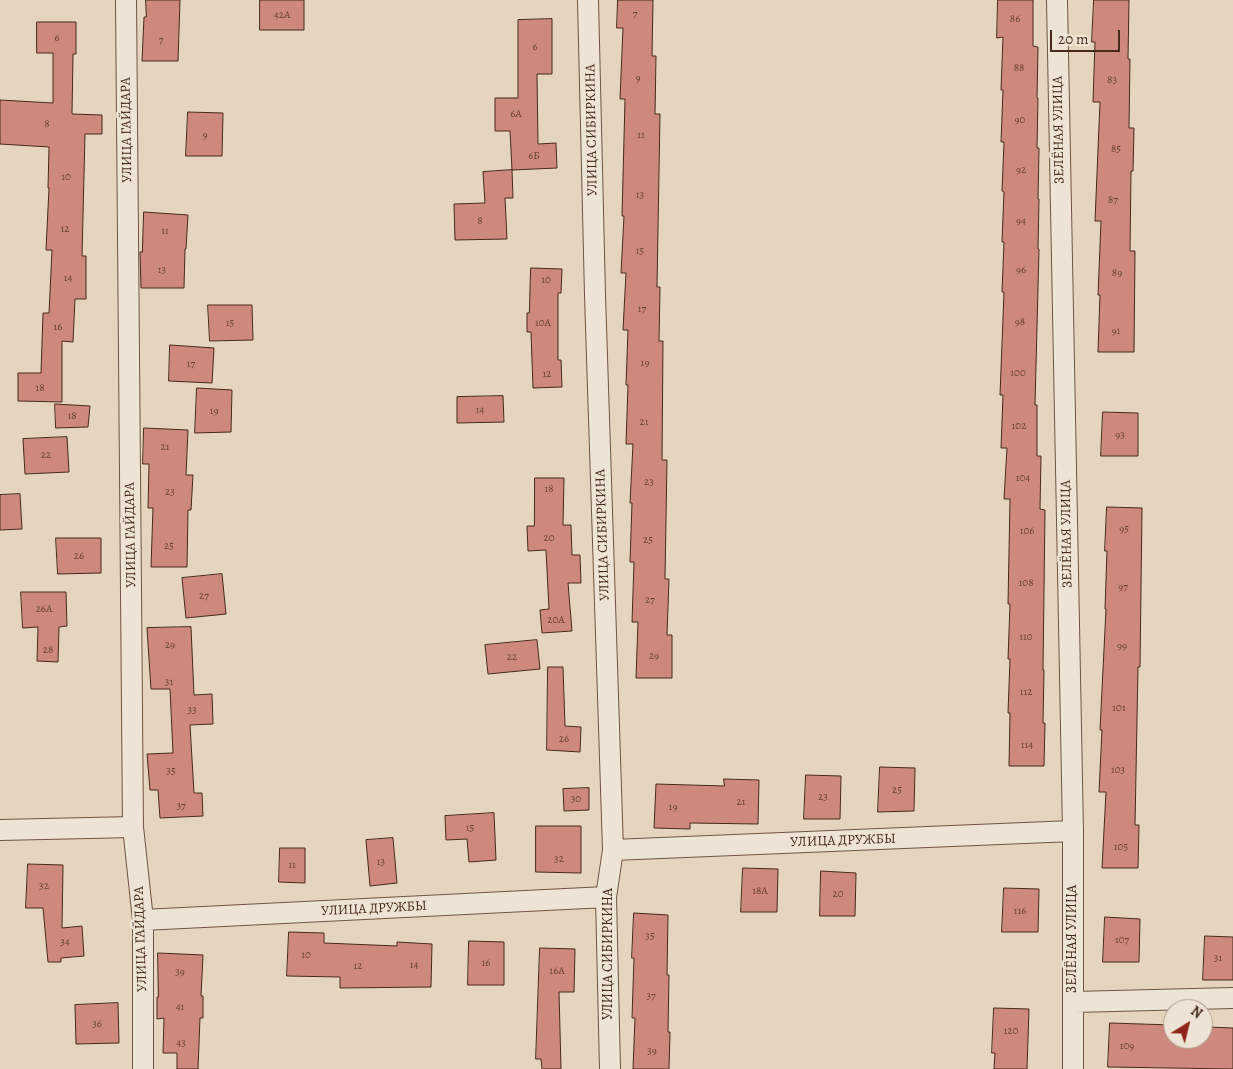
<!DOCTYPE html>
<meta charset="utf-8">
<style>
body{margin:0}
#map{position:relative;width:1233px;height:1069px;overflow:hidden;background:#e5d5be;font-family:Alegreya,serif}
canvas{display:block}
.north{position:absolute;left:1163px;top:999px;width:50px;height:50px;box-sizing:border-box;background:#eee4d5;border:1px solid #ab9a8a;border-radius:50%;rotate:36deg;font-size:14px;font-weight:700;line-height:20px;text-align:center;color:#462a1a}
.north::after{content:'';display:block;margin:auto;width:18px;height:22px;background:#8f2418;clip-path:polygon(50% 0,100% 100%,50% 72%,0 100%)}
.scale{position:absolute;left:1050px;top:30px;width:70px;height:22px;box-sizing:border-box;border:2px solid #462a1a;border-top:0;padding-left:6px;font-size:15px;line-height:18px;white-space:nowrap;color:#462a1a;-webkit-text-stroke:4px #eee4d5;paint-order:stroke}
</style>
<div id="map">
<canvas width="1233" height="1069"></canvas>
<div class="north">N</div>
<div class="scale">20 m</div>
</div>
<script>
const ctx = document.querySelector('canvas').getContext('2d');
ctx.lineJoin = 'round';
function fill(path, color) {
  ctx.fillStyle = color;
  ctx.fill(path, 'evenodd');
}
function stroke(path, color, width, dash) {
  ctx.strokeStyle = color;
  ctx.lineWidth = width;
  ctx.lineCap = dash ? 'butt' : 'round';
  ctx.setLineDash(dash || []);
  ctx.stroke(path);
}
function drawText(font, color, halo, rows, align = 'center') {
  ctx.font = font + ' Alegreya,serif';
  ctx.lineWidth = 5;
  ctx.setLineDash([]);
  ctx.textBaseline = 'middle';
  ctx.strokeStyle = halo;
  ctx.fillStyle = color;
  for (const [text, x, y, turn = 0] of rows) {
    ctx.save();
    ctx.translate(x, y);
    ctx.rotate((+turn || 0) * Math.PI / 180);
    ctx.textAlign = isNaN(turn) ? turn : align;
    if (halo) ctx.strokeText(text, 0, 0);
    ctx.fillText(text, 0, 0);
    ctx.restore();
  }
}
const building = new Path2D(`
 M146,0H180L178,61H142L144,17H146Z
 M260,0H304V30H260Z
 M618,0H653L652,56H656L655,114H660L657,287H660L659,341H663L662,460H667L665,579H669L667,635H672V678H636L638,622H632L634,562H630L632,503H630L633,444H626L628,385H626L628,330H623L626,273H621L624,216H622L625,99H620L623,28H617Z
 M998,0H1033V46L1038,47L1037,98H1038L1037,148H1039L1038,199H1039L1038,249H1039L1035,405H1037V456H1041L1040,509L1045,510L1043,670H1044L1043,723H1045L1044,766H1009L1010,713H1008L1010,659H1008L1010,604H1008L1010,499H1004L1007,448H1001L1003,395H1000L1004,292H1002L1004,242H1002L1004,192L1002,191L1004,142H1001L1003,90H1001L1003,37L997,38Z
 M1094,0H1129L1128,59H1130L1129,128H1134L1133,171H1131L1130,251H1135L1134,352H1098L1100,295H1098L1101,221H1095L1100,102H1093L1095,42H1092Z
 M552,19V74H537L538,144L556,143L557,168L512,170L510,131H495V98H518V20Z
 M37,22H76V54H73L72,114L102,115V134H85L82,256H86V299H75L73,342L62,341V402L18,401V373H41L43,313H49L52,250H46L49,188H48L49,147L0,144V100L53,103V53H37Z
 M188,112L223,113L222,156H186Z
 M512,170L513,198H505L507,239L455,240L454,204L485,203L483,172Z
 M144,212L188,215L186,249H185L184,288H141L140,252H142Z
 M531,268L562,269L561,293H558V360H561L562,387L533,388L531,332H527V313H529Z
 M208,305H252L253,340L210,341Z
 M170,345L214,348L212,383L169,381Z
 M197,388L232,390L231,432L195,433Z
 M503,396L504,422L457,423V397Z
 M55,404L90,406L88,427L56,428Z
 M1103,412L1138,413V456H1101Z
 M144,428L188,430L186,475H193L191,510H188L187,567H151L153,508H148L149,464H143Z
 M67,437L69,472L25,474L23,439Z
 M535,478H564L563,525H571L572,555H580L581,583H568L572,631L542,633L540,610L549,609L546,550L528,551L527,526H534Z
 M20,494L22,529L0,530V495Z
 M1107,507L1142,508L1140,667H1138L1135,825H1139L1138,868H1102L1106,792H1099L1102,730H1100L1106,609H1105L1107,551H1105Z
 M56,538H101V573L58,574Z
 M222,574L226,614L186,618L182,578Z
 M21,592H66L67,626L59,627L58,662L37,661L38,627L23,628Z
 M191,627L194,695L212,694L213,724L190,725L194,793H202L203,816L160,818L158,790H150L147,754L173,753L170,689H151L147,628Z
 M537,640L540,669L488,674L485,645Z
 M548,667H563L565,726L581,727L580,752L547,750Z
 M880,767L915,768L914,811L878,812Z
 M806,775L841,776L840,819H804Z
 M724,779L759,780L758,824L690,823V829L654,828L656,784L724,786Z
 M589,788V810L564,811L563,789Z
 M494,813L496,860L469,862L467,839L446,840L445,816Z
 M536,826H581V873L536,872Z
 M393,838L397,883L370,886L366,840Z
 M280,848H305V883L279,882Z
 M28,864L63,865L62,928L82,926L84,956L61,958V962H48L43,908H26Z
 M743,868L778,869L777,912H741Z
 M821,871L856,873L855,916H820Z
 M1004,888L1039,889L1038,932H1002Z
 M634,913L668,915L667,975H669L668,1032H670L669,1069H633L635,1018H632L634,958H632Z
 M1105,917L1140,919L1139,962H1103Z
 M289,932L324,933V943L397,946V942L432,944L431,987L340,988V977L287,976Z
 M1205,936L1233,937V980H1203Z
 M469,941L504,942V985H468Z
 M540,948L575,949L574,992H559L561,1069H542L541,1059H536Z
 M158,953L203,955L201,996H203V1018H200L198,1069H177V1053H163L164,1018L157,1019V997H158Z
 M118,1003L119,1043L76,1044L75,1005Z
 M994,1008L1029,1009L1027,1069H994L995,1053H992Z
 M1110,1023L1172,1025L1173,1024V1039H1203V1025H1207V1027L1233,1028V1069L1108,1067Z`);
fill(building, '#ce887e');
stroke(building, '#462a1a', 1);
const street = new Path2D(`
 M126,0L133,827L143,920V1069
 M588,0L595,295L613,850L606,897L610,1069
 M1057,0L1073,831V1069
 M0,830L133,827
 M613,850L1073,831
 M143,920L606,897
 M1074,1002L1233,998`);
stroke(street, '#6e5543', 22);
stroke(street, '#eee4d5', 20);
drawText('11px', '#684233', null, [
 ["7",635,14],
 ["42А",282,15],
 ["86",1015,19],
 ["6",57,38],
 ["7",161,40],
 ["6",535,47],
 ["88",1019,68],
 ["9",638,78],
 ["83",1112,80],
 ["6А",516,114],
 ["90",1020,120],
 ["8",47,124],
 ["9",205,135],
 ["11",641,135],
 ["85",1116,149],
 ["6Б",534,156],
 ["92",1021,170],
 ["10",66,177],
 ["13",640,195],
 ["87",1113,200],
 ["8",480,221],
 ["94",1021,221],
 ["12",65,229],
 ["11",165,231],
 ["15",640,251],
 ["13",162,270],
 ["96",1021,270],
 ["89",1117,273],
 ["14",68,278],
 ["10",546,280],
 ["17",642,309],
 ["98",1020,322],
 ["15",230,323],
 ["10А",543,323],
 ["16",58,327],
 ["91",1116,331],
 ["19",645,363],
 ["17",191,364],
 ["100",1018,373],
 ["12",547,374],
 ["18",40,388],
 ["14",480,410],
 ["19",214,411],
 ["18",72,416],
 ["21",644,422],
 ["102",1019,426],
 ["93",1120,435],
 ["21",165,447],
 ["22",46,455],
 ["104",1023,478],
 ["23",649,482],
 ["18",549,489],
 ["23",170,492],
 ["95",1124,529],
 ["106",1027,531],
 ["20",549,538],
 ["25",648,540],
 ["25",169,546],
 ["26",79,556],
 ["108",1026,583],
 ["97",1123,587],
 ["27",204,596],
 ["27",650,600],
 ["26А",44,609],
 ["20А",556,620],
 ["110",1026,637],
 ["29",170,645],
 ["99",1122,646],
 ["28",48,650],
 ["29",654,656],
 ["22",512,657],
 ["31",169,682],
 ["112",1026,692],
 ["101",1119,708],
 ["33",192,710],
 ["26",564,739],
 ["114",1027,745],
 ["103",1118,770],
 ["35",171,771],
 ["25",897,790],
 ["23",823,797],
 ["30",576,799],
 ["21",741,802],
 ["37",181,806],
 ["19",673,807],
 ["15",470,828],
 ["105",1121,847],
 ["32",559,859],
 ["13",381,862],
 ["11",292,865],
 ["32",44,886],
 ["18А",760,891],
 ["20",838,894],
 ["116",1020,911],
 ["35",650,936],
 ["107",1122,940],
 ["34",65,942],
 ["10",306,955],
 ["31",1218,958],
 ["16",486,963],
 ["14",414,965],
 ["12",358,966],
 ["16А",557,971],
 ["39",180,972],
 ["37",651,996],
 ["41",180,1007],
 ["36",97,1024],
 ["120",1011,1031],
 ["43",181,1043],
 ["109",1127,1046],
 ["39",652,1051]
]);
drawText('14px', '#462a1a', '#eee4d5', [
 ["УЛИЦА ГАЙДАРА",127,130,-91],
 ["УЛИЦА СИБИРКИНА",592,130,-91],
 ["ЗЕЛЁНАЯ УЛИЦА",1059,130,-91],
 ["ЗЕЛЁНАЯ УЛИЦА",1067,534,-91],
 ["УЛИЦА ГАЙДАРА",131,535,-91],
 ["УЛИЦА СИБИРКИНА",603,535,-92],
 ["УЛИЦА ДРУЖБЫ",843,841,-2],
 ["УЛИЦА ДРУЖБЫ",374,909,-3],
 ["УЛИЦА ГАЙДАРА",141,939,-92],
 ["ЗЕЛЁНАЯ УЛИЦА",1073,939,-90],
 ["УЛИЦА СИБИРКИНА",609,954,-90]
]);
</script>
